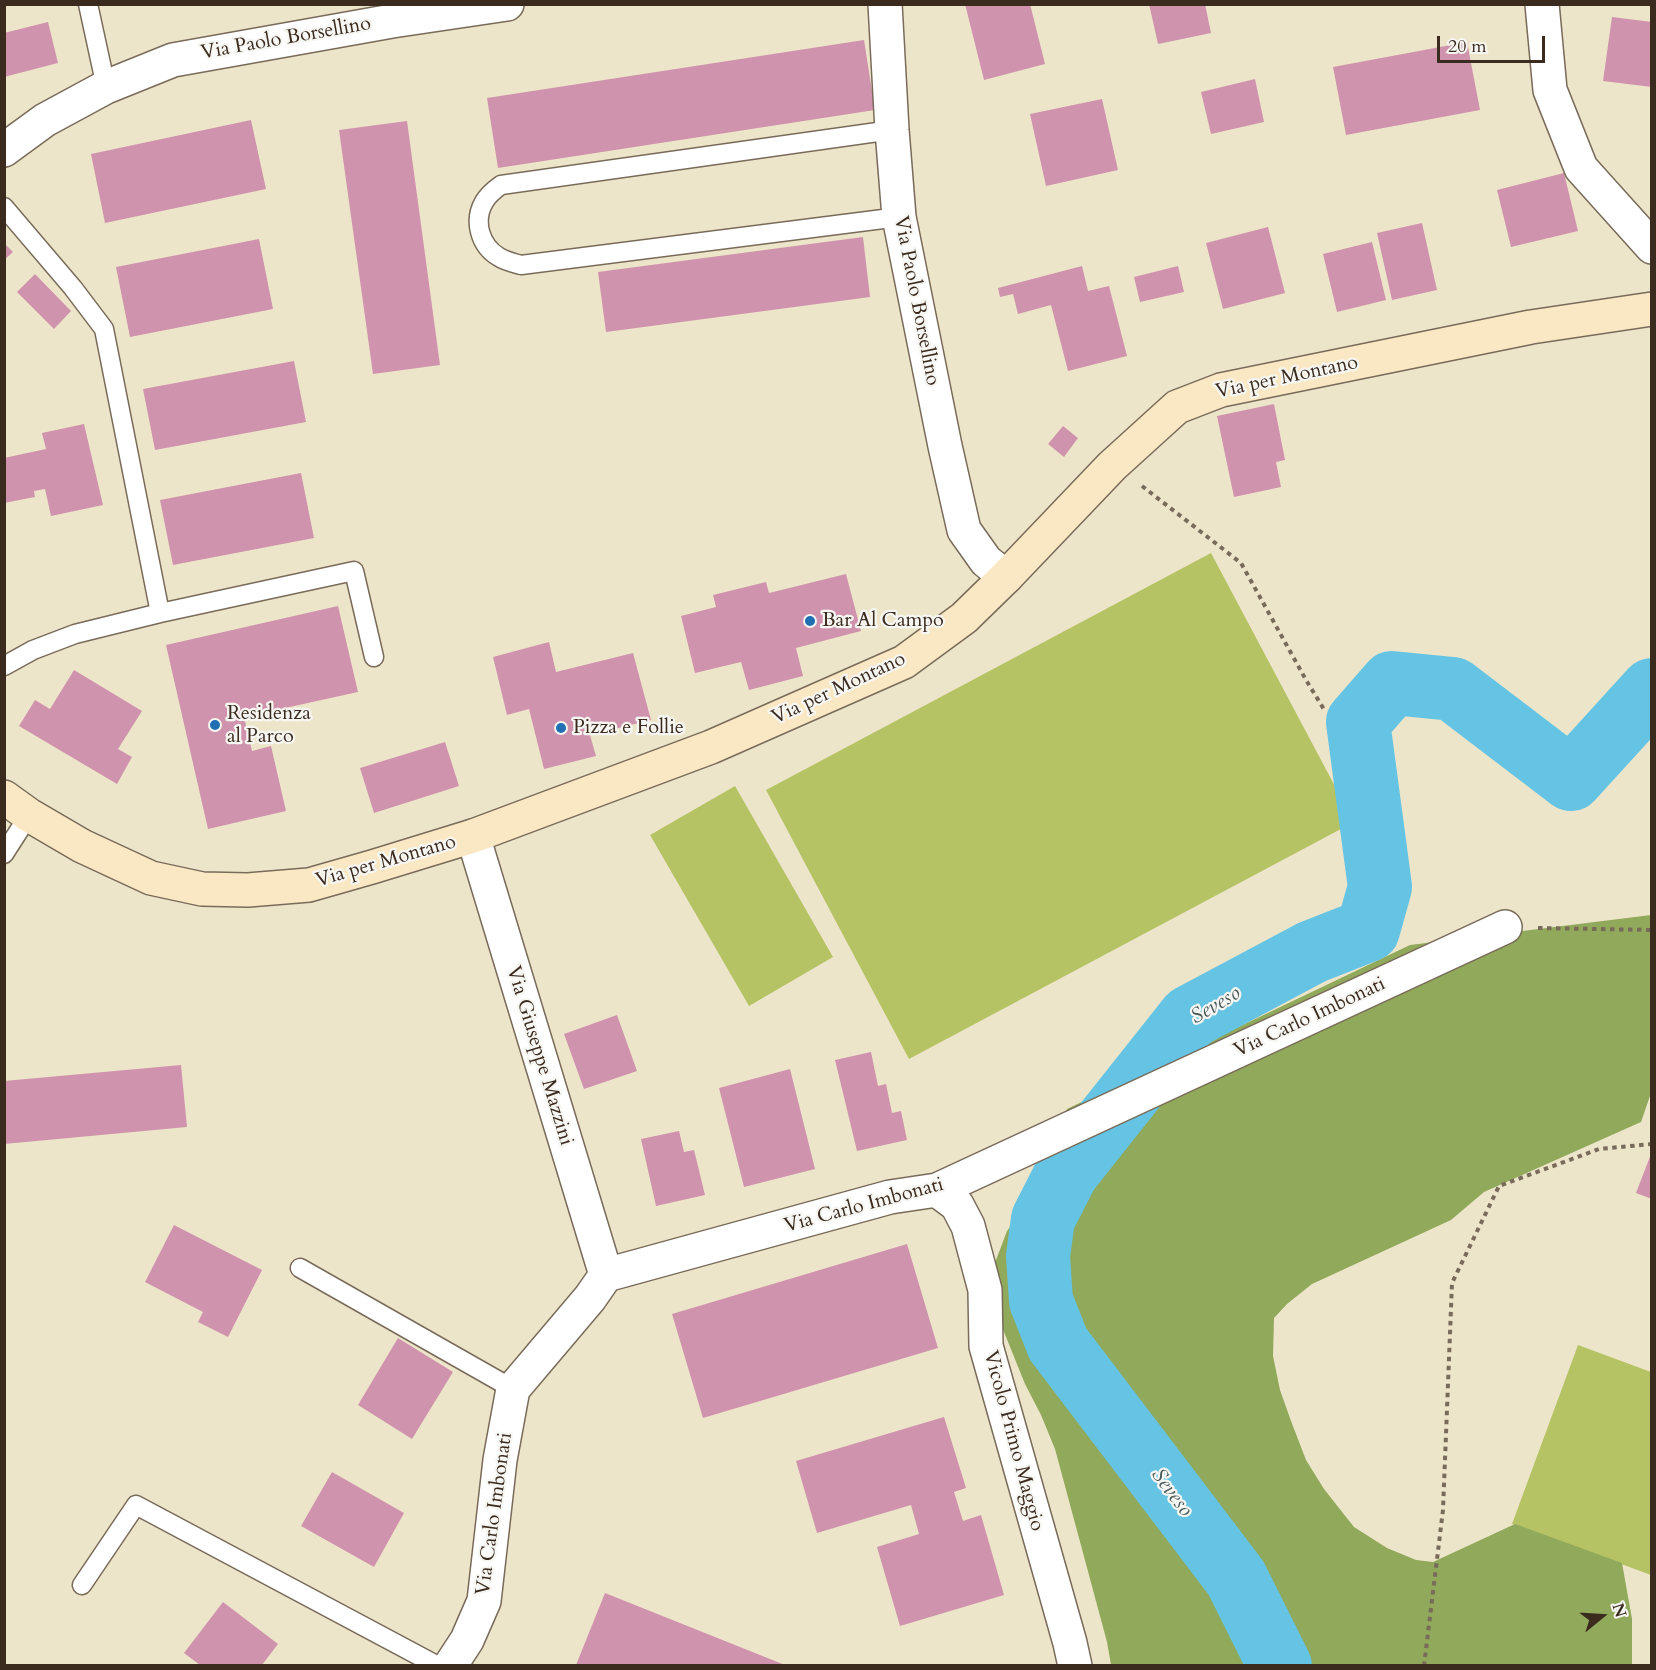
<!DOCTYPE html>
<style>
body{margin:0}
#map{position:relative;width:1656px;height:1670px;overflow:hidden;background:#ede5ca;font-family:Cardo,serif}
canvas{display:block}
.frame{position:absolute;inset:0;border:6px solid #3b2a1e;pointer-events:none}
.north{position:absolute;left:1572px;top:1586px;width:60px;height:60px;-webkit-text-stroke:4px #f6f6f2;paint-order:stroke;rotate:72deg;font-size:16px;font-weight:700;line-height:24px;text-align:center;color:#3b2a1e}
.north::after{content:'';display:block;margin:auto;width:21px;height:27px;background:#3b2a1e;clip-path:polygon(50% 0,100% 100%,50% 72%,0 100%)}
.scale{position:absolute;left:1437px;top:36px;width:108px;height:27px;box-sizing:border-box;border:3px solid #3b2a1e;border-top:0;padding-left:8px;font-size:18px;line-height:21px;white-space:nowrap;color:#3b2a1e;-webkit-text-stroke:4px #f6f6f2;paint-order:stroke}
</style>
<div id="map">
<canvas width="1656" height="1670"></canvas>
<div class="frame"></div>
<div class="north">N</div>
<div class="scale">20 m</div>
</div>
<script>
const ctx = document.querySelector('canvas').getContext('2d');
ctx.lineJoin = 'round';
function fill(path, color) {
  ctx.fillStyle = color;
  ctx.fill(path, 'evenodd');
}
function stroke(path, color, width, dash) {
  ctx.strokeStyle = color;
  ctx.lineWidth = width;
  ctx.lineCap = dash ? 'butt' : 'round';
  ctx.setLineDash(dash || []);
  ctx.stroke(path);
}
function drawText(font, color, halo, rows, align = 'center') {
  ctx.font = font + ' Cardo,serif';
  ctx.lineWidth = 4.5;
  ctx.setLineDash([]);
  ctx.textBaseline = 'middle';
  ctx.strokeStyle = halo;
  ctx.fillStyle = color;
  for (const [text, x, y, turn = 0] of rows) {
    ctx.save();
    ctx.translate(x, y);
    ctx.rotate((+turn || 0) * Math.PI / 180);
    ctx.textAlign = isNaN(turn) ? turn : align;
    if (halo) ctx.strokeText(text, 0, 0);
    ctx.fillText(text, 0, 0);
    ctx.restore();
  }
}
fill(new Path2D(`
 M1211,553L1354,822L909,1059L766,790Z
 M735,786L833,957L749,1006L650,835Z
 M1578,1345L1651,1372V1575L1512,1524Z`), '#b6c365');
fill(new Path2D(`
 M1651,915L1652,1090L1641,1122L1484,1192L1451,1220L1312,1284L1287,1304L1274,1318L1273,1356L1280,1390L1291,1421L1306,1460L1324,1489L1354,1527L1387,1548L1416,1560L1433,1562L1515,1524L1622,1563L1632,1619V1665H1111L1107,1642L1055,1449L1041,1415L1025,1384L998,1317L992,1292L996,1260L1007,1231L1041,1183L1067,1109L1410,945Z`), '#90a95a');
stroke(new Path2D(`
 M1280,1666L1236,1578L1058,1344L1041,1301L1038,1256L1043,1219L1067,1172L1190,1017L1312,952L1368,930L1380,887L1358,722L1392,683L1453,689L1571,779L1652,690`), '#65c4e3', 64);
fill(new Path2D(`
 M965,4H1030L1045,64L984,80Z
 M1149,4H1205L1211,33L1158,44Z
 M1612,17L1652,22V87L1603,81Z
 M48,22L58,63L4,77V33Z
 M864,40L875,110L498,168L487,98Z
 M1467,42L1480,110L1346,135L1333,67Z
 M1255,79L1264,122L1211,134L1201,92Z
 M1102,99L1118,170L1046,186L1030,114Z
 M251,120L266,189L105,223L91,154Z
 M407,121L440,365L373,374L339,130Z
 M1564,173L1578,231L1511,247L1497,190Z
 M1422,223L1437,290L1392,300L1377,233Z
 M1268,227L1285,293L1223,309L1206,243Z
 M863,237L870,297L606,332L598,272Z
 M259,239L273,309L130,337L116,267Z
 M1372,242L1386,300L1337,312L1323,254Z
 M4,243L13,252L4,260Z
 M1082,266L1088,291L1109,286L1127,356L1068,371L1051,305L1018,314L1013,294L1000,297L998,288Z
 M1178,266L1184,292L1140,302L1134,277Z
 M35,274L71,311L54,329L17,292Z
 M294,361L306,422L155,450L143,389Z
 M1274,404L1285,460L1276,462L1281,487L1234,497L1217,416Z
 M84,424L103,505L51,516L45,489L34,491L35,497L4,503V471L6,470L4,458L46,449L42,433Z
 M1063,426L1078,438L1064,457L1048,444Z
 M301,473L314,538L173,565L160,500Z
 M846,574L861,631L796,648L803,676L749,690L741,662L695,673L681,616L716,607L713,595L766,582L769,593Z
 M338,606L358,692L244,717L252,751L271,746L286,811L208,829L166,645Z
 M549,642L556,672L633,653L651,720L590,735L596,756L544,769L529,709L507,715L493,657Z
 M74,670L142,711L118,749L132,757L117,784L19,726L35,700L50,709Z
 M445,742L459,786L374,813L360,768Z
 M617,1015L637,1071L584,1089L564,1034Z
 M871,1052L878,1086L886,1084L892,1113L901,1111L907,1140L857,1151L835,1060Z
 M181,1065L187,1127L4,1144V1081Z
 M790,1069L815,1169L744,1187L719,1088Z
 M679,1131L684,1152L694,1150L705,1195L656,1206L641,1139Z
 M1651,1154H1652V1199L1636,1193Z
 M174,1225L262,1270L228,1337L198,1322L203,1312L145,1282Z
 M907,1244L938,1348L703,1418L672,1314Z
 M398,1338L453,1372L412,1439L358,1405Z
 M944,1417L966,1488L954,1492L963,1521L981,1515L1004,1595L900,1626L877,1547L919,1534L911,1505L817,1533L796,1461Z
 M332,1472L404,1513L374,1567L301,1526Z
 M605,1593L785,1665H576Z
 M223,1602L278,1644L262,1665H200L184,1653Z`), '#d093ad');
const lane = new Path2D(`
 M88,4L106,87
 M892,130L501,185C494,190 488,195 484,202C473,221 480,246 499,257C505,261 514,263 521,265L899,217
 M4,207L73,288L104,329L160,613
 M4,666L33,650L75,634L160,613L354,571L374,657
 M4,854L29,815
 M300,1268L513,1389
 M82,1585L136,1505L438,1666`);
const street = new Path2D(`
 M885,4L892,130L899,217L945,446L964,530L986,561L1006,577
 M1542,4L1550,90L1581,168L1652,247
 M4,150L45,120L106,87L173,60L392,21L507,4
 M473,836L606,1275
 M937,1190L957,1205L968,1226L985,1290L986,1346L1070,1643L1075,1666
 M450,1666L467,1640L484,1601L500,1460L513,1389L590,1298L606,1275L890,1197L937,1190L1505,927`);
const secondary = new Path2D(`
 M4,797L29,815L82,846L151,878L202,889L248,890L309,885L372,867L473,836L711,747L904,662L964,618L1006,577L1112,466L1177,407L1221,390L1531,327L1652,309`);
stroke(lane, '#796b5a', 21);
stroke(street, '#796b5a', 36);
stroke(secondary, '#796b5a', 36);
stroke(new Path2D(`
 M1142,486L1241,563L1306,680L1325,711
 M1538,928L1652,930
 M1424,1666L1443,1510L1452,1283L1499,1186L1599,1149L1652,1144`), '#796b5a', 4, [4.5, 4.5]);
stroke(lane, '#fff', 18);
stroke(street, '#fff', 33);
stroke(secondary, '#fae7c3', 33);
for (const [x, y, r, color] of [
 [810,621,6,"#1f6fb2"],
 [215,725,6,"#1f6fb2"],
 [561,728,6,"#1f6fb2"]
]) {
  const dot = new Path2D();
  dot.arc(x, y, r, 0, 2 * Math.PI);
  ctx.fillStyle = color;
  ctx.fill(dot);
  stroke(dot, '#f6f6f2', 2);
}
drawText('20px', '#3b2a1e', '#f6f6f2', [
 ["Via Paolo Borsellino",286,39,-10],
 ["Via Paolo Borsellino",916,301,79],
 ["Via per Montano",1287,378,-12],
 ["Via per Montano",839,689,-25],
 ["Via per Montano",386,862,-16],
 ["Via Carlo Imbonati",1310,1018,-25],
 ["Via Giuseppe Mazzini",539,1056,73],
 ["Via Carlo Imbonati",864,1206,-15],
 ["Vicolo Primo Maggio",1013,1441,75],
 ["Via Carlo Imbonati",495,1514,-82]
]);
drawText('20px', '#3b2a1e', '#f6f6f2', [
 ["Bar Al Campo",822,621],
 ["Residenza",227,714],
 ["al Parco",227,737],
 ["Pizza e Follie",573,728]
], 'left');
drawText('italic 21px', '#485859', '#f6f6f2', [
 ["Seveso",1216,1006,-31],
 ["Seveso",1171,1493,53]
]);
</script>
